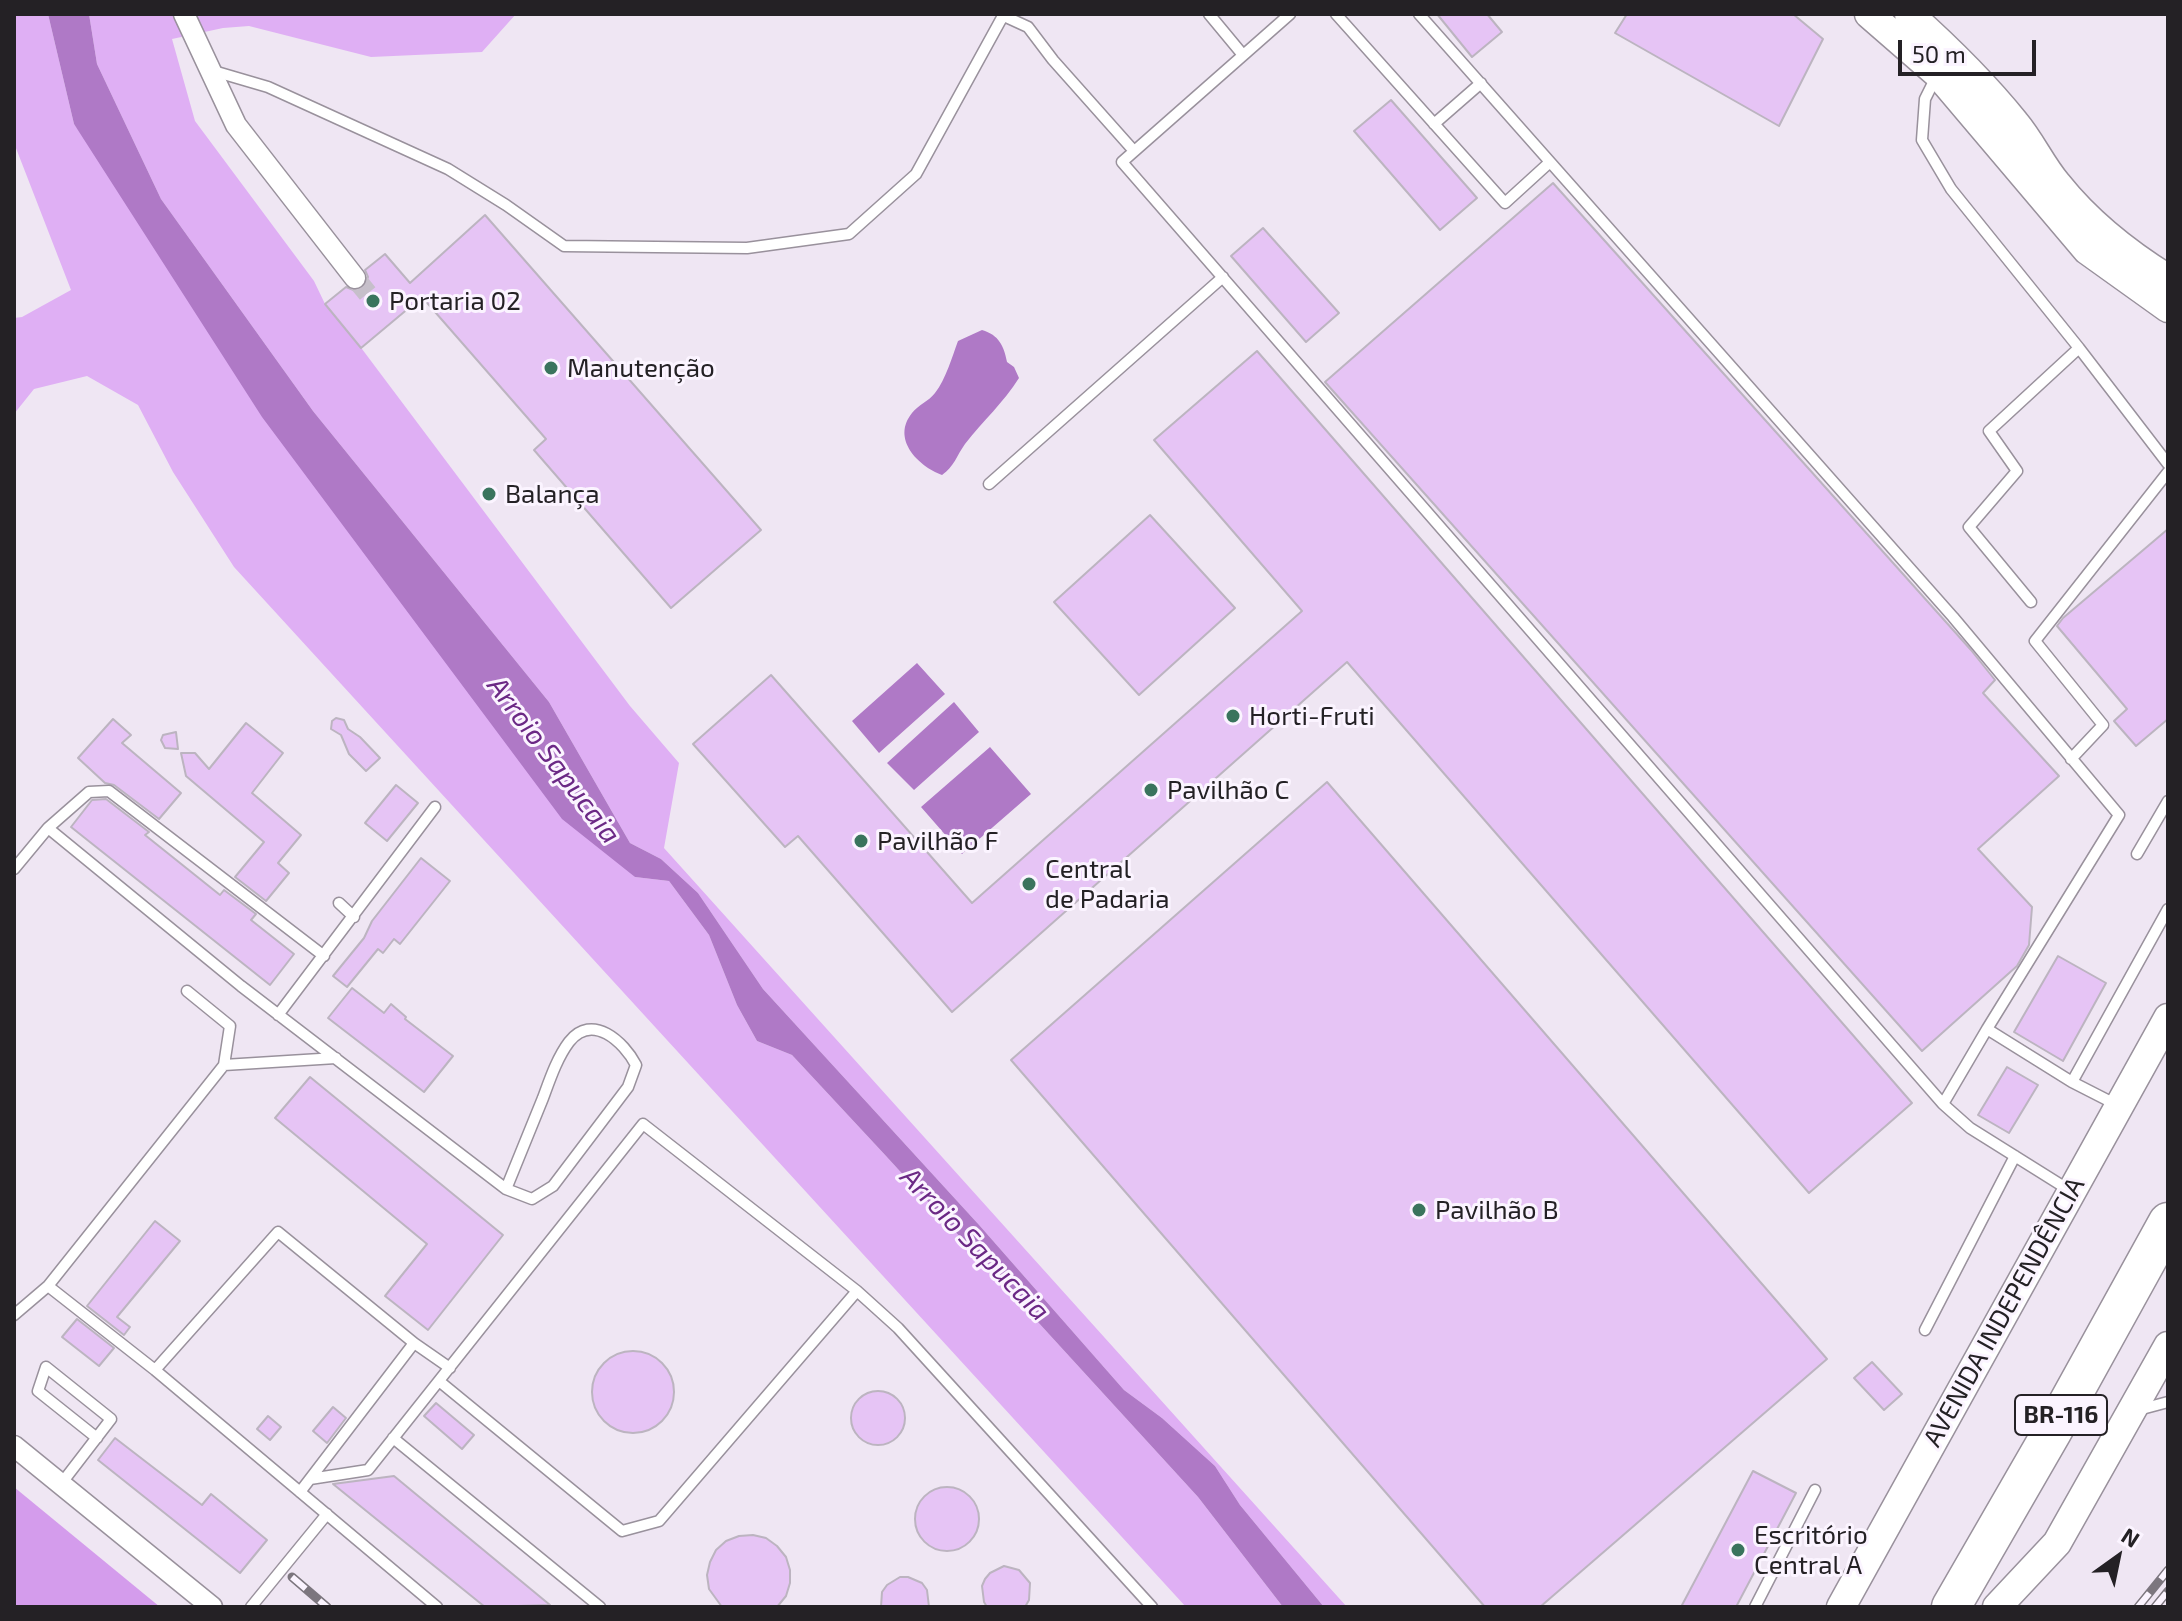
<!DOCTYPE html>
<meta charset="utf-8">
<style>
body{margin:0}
#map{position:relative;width:2182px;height:1621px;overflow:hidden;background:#efe6f3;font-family:"Exo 2",sans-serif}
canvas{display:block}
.frame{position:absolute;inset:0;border:16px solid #242125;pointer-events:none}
.north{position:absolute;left:2078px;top:1517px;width:80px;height:80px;-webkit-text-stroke:6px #fbf4ff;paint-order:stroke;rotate:33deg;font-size:22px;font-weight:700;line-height:32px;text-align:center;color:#242125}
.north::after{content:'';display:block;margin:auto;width:28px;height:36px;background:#242125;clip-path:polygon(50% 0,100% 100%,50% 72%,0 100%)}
.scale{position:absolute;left:1898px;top:40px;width:138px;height:36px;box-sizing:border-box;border:4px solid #242125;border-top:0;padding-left:10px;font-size:24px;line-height:28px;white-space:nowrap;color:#242125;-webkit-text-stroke:6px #fbf4ff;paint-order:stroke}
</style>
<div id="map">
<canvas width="2182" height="1621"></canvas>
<div class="frame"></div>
<div class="north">N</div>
<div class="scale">50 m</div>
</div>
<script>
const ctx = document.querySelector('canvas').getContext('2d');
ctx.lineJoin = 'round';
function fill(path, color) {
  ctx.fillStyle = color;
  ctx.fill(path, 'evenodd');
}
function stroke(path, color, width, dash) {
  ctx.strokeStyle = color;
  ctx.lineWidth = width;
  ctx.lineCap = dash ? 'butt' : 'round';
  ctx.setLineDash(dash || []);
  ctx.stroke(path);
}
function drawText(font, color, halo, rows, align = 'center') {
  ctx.font = font + ' "Exo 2",sans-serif';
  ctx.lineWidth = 6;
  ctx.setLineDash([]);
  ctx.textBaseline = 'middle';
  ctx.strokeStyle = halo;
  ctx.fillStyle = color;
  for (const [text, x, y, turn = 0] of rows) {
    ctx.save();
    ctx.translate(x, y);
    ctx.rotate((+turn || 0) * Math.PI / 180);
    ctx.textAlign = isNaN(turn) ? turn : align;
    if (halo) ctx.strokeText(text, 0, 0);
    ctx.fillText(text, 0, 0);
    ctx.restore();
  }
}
fill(new Path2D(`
 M14,14H48L74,124L635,877L669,881L709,935L737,1005L757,1041L792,1055L886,1156L1198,1497L1283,1607H1186L234,567L173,472L138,405L87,376L34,389L14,414V318L22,317L71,290L14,143Z
 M89,14H516L482,52L371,57L249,26L223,28L172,39L195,121L314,281L325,304L359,345L630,706L679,763L664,848L1347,1607H1324L1240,1505L1215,1466L1162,1418L1124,1390L980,1226L763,989L698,893L661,859L630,843L549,702L313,411L161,199L97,64Z`), '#dfaff4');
fill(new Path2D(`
 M14,1487L160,1607H14Z`), '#d49cec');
fill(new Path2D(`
 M48,14H89L97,64L161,199L313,411L549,702L630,843L661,859L698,893L763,989L980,1226L1124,1390L1162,1418L1215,1466L1240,1505L1324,1607H1283L1198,1497L886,1156L792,1055L757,1041L737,1005L709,935L669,881L635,877L562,819L262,417L74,124Z
 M982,330C999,335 1004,346 1007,362L1014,367L1019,378C1004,402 983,421 965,444C957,455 954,467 942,475C918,466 891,439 912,413C918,405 929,401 935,393C946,379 952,357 958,341Z
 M917,663L945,694L879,753L852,721Z
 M954,702L979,732L914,790L887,763Z
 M990,747L1031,794L962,854L921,807Z`), '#af79c6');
const building = new Path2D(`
 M1437,14H1487L1502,32L1472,57Z
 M1627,14H1793L1823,39L1779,126L1615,33Z
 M1391,100L1477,198L1440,230L1354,131Z
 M1553,183L1971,650L1995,680L1983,693L2059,776L1978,849L2032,907L2029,945L2017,966L1922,1051L1325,382Z
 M485,215L761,530L671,608L534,450L546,439L422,297L361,348L325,304L346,287L356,291L364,288L368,277L365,270L385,254L410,283Z
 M1263,228L1339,313L1306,342L1231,256Z
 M1257,351L1912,1103L1809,1193L1347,662L952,1012L798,836L785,847L693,744L771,675L972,903L1302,611L1154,440Z
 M1150,515L1235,608L1139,695L1054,602Z
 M2168,529V719L2136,746L2114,721L2127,709L2057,626L2063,618Z
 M336,718L344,720L348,729L360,737L380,758L366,771L349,754L341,735L331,729L332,721Z
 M113,719L131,735L122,743L181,793L159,819L114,785L105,783L78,758Z
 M246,723L283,753L252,793L301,835L278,863L289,873L266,901L235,877L264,842L186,776L181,753H195L209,769Z
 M176,732L178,749L165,748L161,740L163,735Z
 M1327,782L1827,1359L1540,1607H1485L1011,1060Z
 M396,785L418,803L387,841L365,823Z
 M106,799L149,832L145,835L220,895L224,890L256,914L251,920L294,954L270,985L71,827L92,800Z
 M421,858L450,881L400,944L394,939L383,953L378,949L347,987L333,976L364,938L372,921Z
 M2058,956L2106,983L2063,1061L2014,1032Z
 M352,988L384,1013L391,1004L406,1017L405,1019L453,1056L424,1092L328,1018Z
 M2007,1067L2038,1085L2009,1133L1978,1115Z
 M310,1077L503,1235L428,1330L385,1296L427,1244L275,1118Z
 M155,1221L180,1241L117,1317L130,1327L124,1335L87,1306Z
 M77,1319L114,1348L99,1366L62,1337Z
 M592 1392a41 41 0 1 1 82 0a41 41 0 1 1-82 0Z
 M1872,1362L1902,1394L1884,1410L1854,1378Z
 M851 1418a27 27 0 1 1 54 0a27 27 0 1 1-54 0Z
 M436,1403L474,1435L462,1449L424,1416Z
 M333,1407L346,1418L327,1443L313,1431Z
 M268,1416L281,1427L270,1440L257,1429Z
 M115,1438L202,1505L211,1494L267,1540L240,1573L98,1460Z
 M1753,1471L1796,1493L1736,1607H1681Z
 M394,1476L550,1605L485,1607L333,1484Z
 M915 1519a32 32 0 1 1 64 0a32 32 0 1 1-64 0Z
 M753,1535L766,1538L777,1546L786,1557L790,1570V1583L786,1596L777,1607H722L709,1589L707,1575L710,1562L716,1550L726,1541L739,1536Z
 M1004,1566L1019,1570L1030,1583L1029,1600L1025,1607H987L984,1602L982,1586L985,1579L990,1573Z
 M900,1577H908L922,1583L927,1590L929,1607H881L882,1592L887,1585Z`);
fill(building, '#e6c4f5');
stroke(building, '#bcb4c0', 2);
stroke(new Path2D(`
 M355,278L373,300`), '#c6bfca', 20, [20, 10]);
const service = new Path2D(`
 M1209,14L1243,55
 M1290,14L1122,162L1943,1104L1970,1128L2069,1190
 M1336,14L1505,203L1550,162
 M1419,14L1953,617L2119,815L1987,1029L2072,1082L2117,1105
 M1004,16L1028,27L1053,60L1134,151
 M210,70L268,87L448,169L506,205L564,246L747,248L849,234L916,174L1004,14
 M1937,75L1925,99L1922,140L1951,189L2079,348L2168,464
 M1434,124L1481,83
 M989,484L1223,277
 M2031,602L1969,527L2017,471L1989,431L2079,348
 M2071,759L2103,725L2035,641L2168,472
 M48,828L89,792L109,791L324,956
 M2137,854L2168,801
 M14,869L48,828L241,986L506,1189L532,1199L553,1186L628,1087L636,1065C624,1042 592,1012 569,1042C557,1058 550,1079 543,1098C531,1128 518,1159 506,1189
 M339,903L354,917
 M278,1015L435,807
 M224,1065L336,1058
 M2072,1082L2168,909
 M1943,1104L1987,1029
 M48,1286L224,1065L230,1026L187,991
 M14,1315L48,1286L155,1370L437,1607
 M1925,1330L2015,1156
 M155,1370L278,1232L414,1343
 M439,1381L622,1531L659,1521L857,1291
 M2138,1410L2168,1402
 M393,1438L600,1607
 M310,1479L368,1470L643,1124L857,1291L898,1328L1152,1607
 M61,1484L111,1419L46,1367L38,1391L97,1438
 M300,1492L414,1343L450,1368
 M251,1607L327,1514
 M1755,1607L1815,1490`);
const minor = new Path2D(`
 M184,14L236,125L355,278
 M14,1446L212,1607`);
const secondary = new Path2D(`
 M1869,14L1938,74L2087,250L2168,308
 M1909,14C1947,48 1983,83 2015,123C2031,142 2041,165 2057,184C2088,223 2126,253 2168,279
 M1841,1607L2168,1018
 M1997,1607L2057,1543L2168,1346`);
const motorway = new Path2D(`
 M1951,1607L2052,1432L2168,1222`);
stroke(service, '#99919c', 13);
stroke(minor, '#99919c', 23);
stroke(secondary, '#99919c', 31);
stroke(motorway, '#99919c', 41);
stroke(service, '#fff', 10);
stroke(minor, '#fff', 20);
stroke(secondary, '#fff', 28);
stroke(motorway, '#fff', 38);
const rail = new Path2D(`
 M292,1577L327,1607
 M2138,1607L2168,1570
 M2155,1607L2168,1591`);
stroke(rail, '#7c767e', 9);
stroke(rail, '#fbf4ff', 6, [18]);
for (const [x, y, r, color] of [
 [373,301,8,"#3a745d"],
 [551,368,8,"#3a745d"],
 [489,494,8,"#3a745d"],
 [1233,716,8,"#3a745d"],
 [1151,790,8,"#3a745d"],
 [861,841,8,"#3a745d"],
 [1029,884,8,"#3a745d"],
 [1419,1210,8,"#3a745d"],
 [1738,1550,8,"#3a745d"]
]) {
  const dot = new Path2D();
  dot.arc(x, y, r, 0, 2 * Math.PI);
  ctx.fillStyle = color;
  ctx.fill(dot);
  stroke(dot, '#fbf4ff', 3);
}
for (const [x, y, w] of [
 [2061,1415,92]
]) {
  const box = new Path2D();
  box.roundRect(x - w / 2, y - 20, w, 40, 6);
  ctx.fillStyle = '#fbf4ff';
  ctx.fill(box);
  stroke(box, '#242125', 2);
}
drawText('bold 24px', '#242125', null, [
 ["BR-116",2061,1415]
]);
drawText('26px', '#242125', '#fbf4ff', [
 ["Portaria 02",389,301],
 ["Manutenção",567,368],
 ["Balança",505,494],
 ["Horti-Fruti",1249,716],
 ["Pavilhão C",1167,790],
 ["Pavilhão F",877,841],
 ["Central",1045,869],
 ["de Padaria",1045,899],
 ["Pavilhão B",1435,1210],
 ["Escritório",1754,1535],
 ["Central A",1754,1565]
], 'left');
drawText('26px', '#242125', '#fbf4ff', [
 ["AVENIDA INDEPENDÊNCIA",2004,1312,-61]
]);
drawText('italic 28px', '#6b2885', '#fbf4ff', [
 ["Arroio Sapucaia",554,760,53],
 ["Arroio Sapucaia",975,1244,46]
]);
</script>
